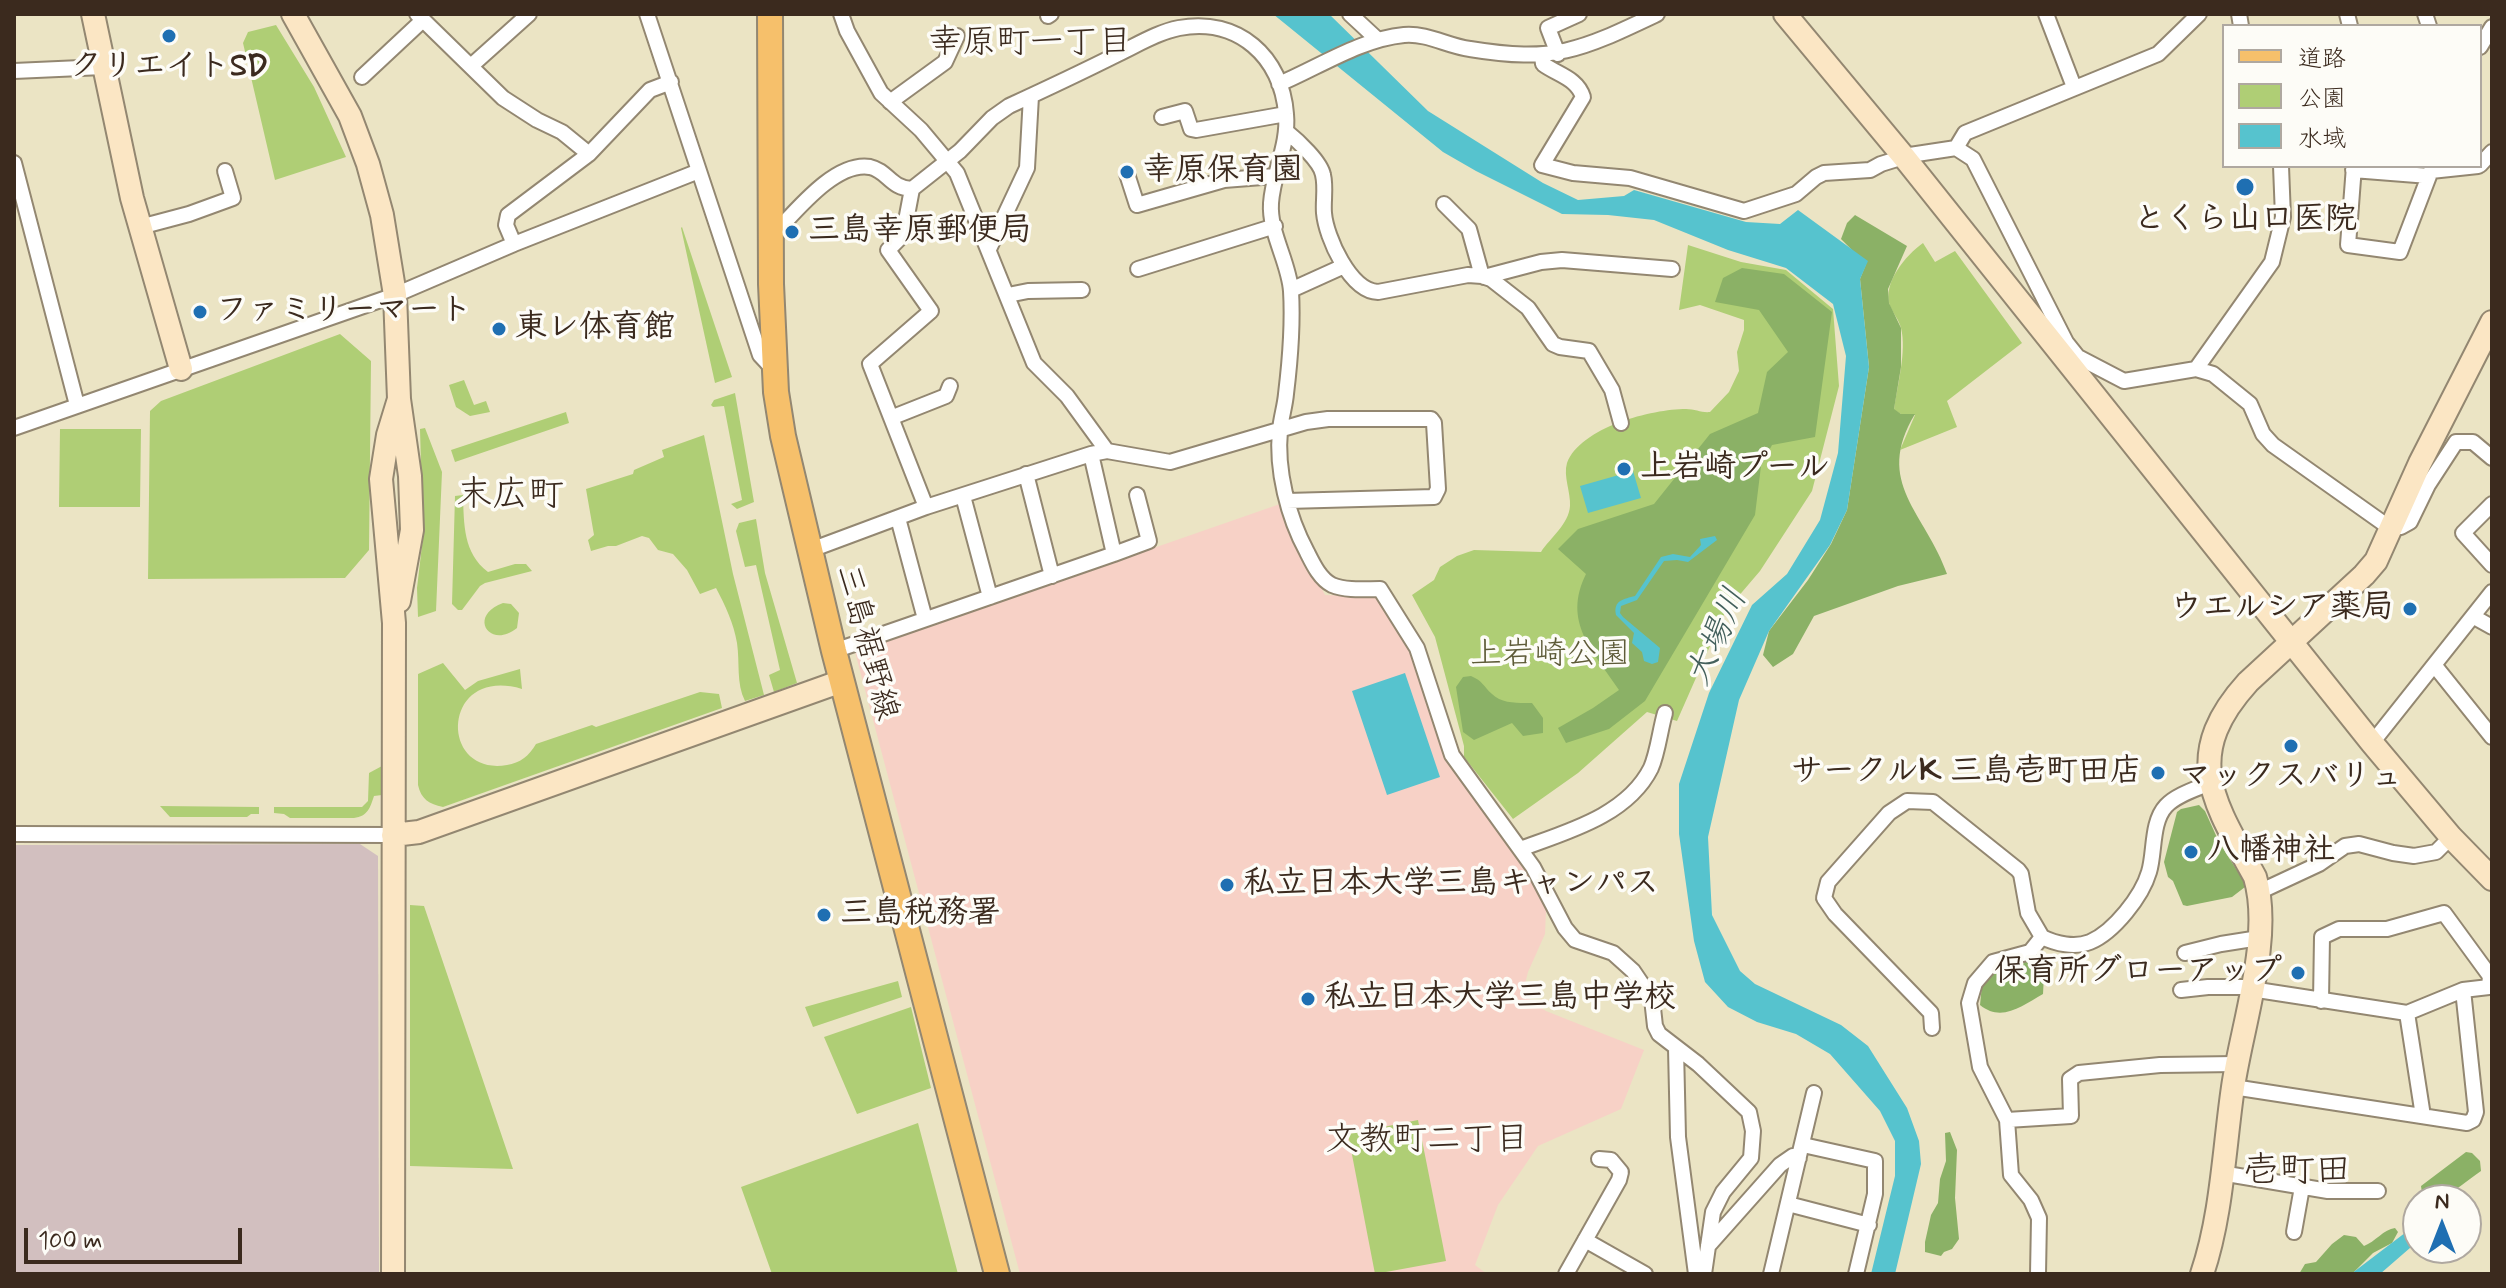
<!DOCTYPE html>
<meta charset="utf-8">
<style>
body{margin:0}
#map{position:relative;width:2506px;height:1288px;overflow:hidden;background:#ebe4c4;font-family:Mynerve,"Klee One",sans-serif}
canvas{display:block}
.frame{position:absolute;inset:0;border:16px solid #3b2a1e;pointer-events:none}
.legend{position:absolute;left:2222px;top:24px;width:260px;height:144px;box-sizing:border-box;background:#fdfcf7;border:2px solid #afa8a0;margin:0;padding:10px 14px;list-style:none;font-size:24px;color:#3b2a1e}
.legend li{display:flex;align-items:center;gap:16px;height:40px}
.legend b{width:40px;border:2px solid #afa8a0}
.north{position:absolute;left:2402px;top:1184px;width:80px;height:80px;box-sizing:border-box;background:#fdfcf7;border:2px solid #afa8a0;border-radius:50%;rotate:0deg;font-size:22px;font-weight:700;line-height:32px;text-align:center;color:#3b2a1e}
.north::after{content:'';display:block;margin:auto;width:28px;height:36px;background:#1f6fb2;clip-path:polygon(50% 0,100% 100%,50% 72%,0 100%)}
.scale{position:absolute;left:24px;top:1228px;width:218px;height:36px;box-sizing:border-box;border:4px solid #3b2a1e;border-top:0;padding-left:10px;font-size:24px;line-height:28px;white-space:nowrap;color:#3b2a1e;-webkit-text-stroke:6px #fdfcf7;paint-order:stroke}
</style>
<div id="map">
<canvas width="2506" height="1288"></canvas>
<div class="frame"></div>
<ul class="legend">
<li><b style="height:10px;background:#f6c06b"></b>道路</li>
<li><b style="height:22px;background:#afce75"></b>公園</li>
<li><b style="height:22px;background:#56c3ce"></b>水域</li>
</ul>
<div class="north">N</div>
<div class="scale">100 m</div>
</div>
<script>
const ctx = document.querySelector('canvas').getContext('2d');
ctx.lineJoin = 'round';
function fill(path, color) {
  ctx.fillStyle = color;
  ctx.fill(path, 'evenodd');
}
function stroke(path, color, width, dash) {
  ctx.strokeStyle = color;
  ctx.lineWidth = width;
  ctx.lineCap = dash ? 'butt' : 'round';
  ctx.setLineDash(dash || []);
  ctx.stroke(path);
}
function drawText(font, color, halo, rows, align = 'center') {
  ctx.font = font + ' Mynerve,"Klee One",sans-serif';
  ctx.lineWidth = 7;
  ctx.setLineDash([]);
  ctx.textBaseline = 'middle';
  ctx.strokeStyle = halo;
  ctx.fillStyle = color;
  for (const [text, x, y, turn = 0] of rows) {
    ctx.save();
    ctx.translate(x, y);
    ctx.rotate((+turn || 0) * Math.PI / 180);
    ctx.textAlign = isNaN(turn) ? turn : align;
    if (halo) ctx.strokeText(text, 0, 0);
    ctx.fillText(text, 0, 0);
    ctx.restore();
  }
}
fill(new Path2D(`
 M1280,504L1291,533L1325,595L1376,597L1385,605L1415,660L1446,754L1533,876L1546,911L1545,934L1528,972L1524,988L1531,1002L1546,1011L1644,1050L1621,1109L1538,1146L1498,1205L1475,1265L1487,1274H1020L855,652Z`), '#f7d1c6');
fill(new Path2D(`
 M360,844L378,856L379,1274H14V845Z`), '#d2bfbf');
fill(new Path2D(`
 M276,25L314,87L346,157L275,180L243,43L248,32Z
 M682,227L732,377L715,383L681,228Z
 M1923,243L1935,262L1955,251L2022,343L1947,401L1957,427L1900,450L1915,415L1901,414L1894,410C1897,387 1907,351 1901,328C1899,320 1893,313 1890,306C1882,283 1906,255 1923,243Z
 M1688,245L1741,262L1786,270L1833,309L1839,386L1812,491L1760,571L1725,612L1677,721L1647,712L1578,773L1513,819L1464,757V746L1435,637L1412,595L1434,580L1440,567L1457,556L1474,550L1541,552C1550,538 1569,524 1570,506C1571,493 1563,476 1567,463C1581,427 1652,409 1686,409C1695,409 1702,413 1710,412L1729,392L1739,371L1737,352L1744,330V320L1700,305L1679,310Z
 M340,334L371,361L369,550L345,578L148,579L150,411L161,401Z
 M464,380L474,405L486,401L490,412L470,416L456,407L449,385Z
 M735,393L754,502L737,509L731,504L742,500L724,406L713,407L711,405L714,400Z
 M566,412L569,423L455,462L451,450Z
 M425,428L442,472L436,611L418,617L417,588L423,537L420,429Z
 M60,429H141L140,507H59Z
 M704,435L733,574L764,695L745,701C736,683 740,663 737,643C734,624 725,605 716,588L700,594L687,570L673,554L658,550L649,538L642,536L616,546H608L591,551L588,540L594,535L586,489L633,474L634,470L664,457L662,450Z
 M463,495C464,524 463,553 488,572L515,564H526L532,571L485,583L480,586L462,610H458L452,604L455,496Z
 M756,519L765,573L797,683L774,692L769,675L780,670L756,565L745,567L736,531L739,523Z
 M503,603L511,604L519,613L517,628C490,650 467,616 503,603Z
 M443,663L465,690L478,681L520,669L522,689C441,665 438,777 507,765C520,763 529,756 536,744L592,725L596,727L700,692L719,694L722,708L443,807C429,804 421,799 418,785V674Z
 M382,766V795L374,796C370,808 368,816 354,818H290L284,814L274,813V807H362L368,801L369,773Z
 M160,806L259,807V814H251L247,817H170Z
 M410,905L424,906L513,1169L410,1166Z
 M898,981L902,997L813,1027L805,1007Z
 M911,1007L931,1088L857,1114L824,1037Z
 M1418,1120L1446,1261L1375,1274L1348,1134Z
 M918,1123L958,1274H772L741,1187Z`), '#afce75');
fill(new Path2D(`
 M1855,215L1907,246L1888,289L1889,303L1901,328V367L1894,409L1901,414H1915C1873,483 1926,513 1947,574L1898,586L1814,616L1793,654L1773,667L1763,655L1769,631L1808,580L1831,544L1847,510L1869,367L1860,279L1866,264L1841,239L1847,223Z
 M1742,268L1784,274L1832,312L1815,437L1772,445L1761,466L1755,515L1645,701L1609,729L1566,743L1558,728L1593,708L1619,690C1593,651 1562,622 1586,574L1558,549L1578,529L1654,504L1710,434L1758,413L1767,372L1788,352L1759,310L1715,302L1723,278Z
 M1471,676C1483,681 1483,686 1492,694C1502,704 1519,703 1532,703L1543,718V733L1523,736L1512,723L1474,740L1463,732L1456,687L1463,677Z
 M2199,805L2205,811L2219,842L2245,883V887L2232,897L2187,906L2183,905L2173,881L2168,877L2164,862L2177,812L2181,809Z
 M2026,961L2033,962L2040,974L2044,975L2043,994C2023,1005 2002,1023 1980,1005L1982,985L2000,965H2011Z
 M1950,1132L1957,1150L1955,1198L1959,1239L1952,1249L1944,1252L1941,1256L1925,1252V1242L1931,1215L1938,1203L1940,1179L1946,1161L1945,1133Z
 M2466,1152L2472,1153L2480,1161L2481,1171C2462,1184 2447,1200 2423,1200L2421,1186Z
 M2395,1228L2398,1232L2392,1243L2373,1253L2352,1274H2299L2305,1264L2316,1262L2332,1244L2344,1235L2356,1237L2364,1246C2375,1242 2384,1229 2395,1228Z`), '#8bb166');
fill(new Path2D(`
 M1273,14H1329L1428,111L1543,183L1578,200L1624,196L1634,190L1746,222L1780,224L1798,210L1868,261L1860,279L1869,367L1847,510L1830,545L1769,631L1739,700L1708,837L1712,915L1740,971L1755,984L1841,1025L1868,1046L1907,1108L1919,1141L1921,1164L1895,1274H1871L1895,1176V1141L1880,1111L1830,1054L1796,1034L1757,1022L1728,1007L1705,982L1694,941L1679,834V784L1709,693L1752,605L1787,574L1820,520L1838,453L1846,356L1833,304L1786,268L1728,250L1654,220L1608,215L1562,214L1476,171L1443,152Z
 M1633,471L1641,498L1588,513L1580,486Z
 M1715,536L1717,540L1688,562L1677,560L1664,561L1637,600L1621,606L1620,613L1623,617L1660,648L1658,662L1652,664L1644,661L1642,652L1632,643L1634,633L1616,615C1613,600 1624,599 1635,596L1661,557L1673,554L1690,557L1701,545L1700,539Z
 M1405,673L1440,777L1387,795L1352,691Z
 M2418,1223V1241L2380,1274H2351Z`), '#56c3ce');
const street = new Path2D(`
 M417,14L503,98L537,120L562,132L589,154
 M647,14L760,355L774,370
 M841,14L847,31L881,93L921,130L957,173L1034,363L1067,396L1107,451
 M1350,14L1378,40
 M2046,14L2074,87
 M2239,14L2241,26
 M2347,14L2350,26
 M2425,14L2429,26
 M1048,16L1051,14
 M2480,47L2492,27
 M1558,54L1548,28L1579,14
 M1542,56L1543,64C1558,75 1577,78 1583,97L1542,165L1573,173L1630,178L1744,211L1796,194L1816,177L1824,173L1870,170L1881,164L1910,155L1956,148L1973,159L2066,342L2078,357L2124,381L2196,369L2213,374L2250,404L2263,434L2273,445L2390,528L2401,527L2410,522L2428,485L2456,442H2473L2492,458
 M471,66L529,14
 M14,71L103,67
 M362,77L423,20
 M1279,84C1319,67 1361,39 1404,35C1428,33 1447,46 1470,49C1555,63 1581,50 1657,14
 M890,102L945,62L957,36
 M1162,117L1185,111L1191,129L1196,130L1286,114
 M1287,132C1297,140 1321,162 1323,175C1326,187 1323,201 1324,213C1326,237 1350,291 1378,292L1468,275L1482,276L1491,279L1528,308L1553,344L1560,347L1589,351L1612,390L1621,423
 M1956,148L1965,133L2158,54L2199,14
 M14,163L77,405
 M2480,165L2492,152
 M2354,166L2348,245L2400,252L2429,176
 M2353,170L2429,176L2431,171L2478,166
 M1127,174L1137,205L1224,180L1275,176
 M1444,204L1469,229L1482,276
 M140,227L189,214L233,198L225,171
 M771,237C794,214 834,161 870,167C888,171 890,188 912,189
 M514,244L506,225L508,215L589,154L650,90L671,82
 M989,249L1027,168L1031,96
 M1138,269L1275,226
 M1484,277L1541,262L1562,260L1672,269
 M1291,290L1344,266
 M1008,295L1028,291L1082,290
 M2196,369L2272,262L2283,217L2281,166
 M893,417L946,396L950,386
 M14,428L395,295L514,244L699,171
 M1026,474L1052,576
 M963,496L990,597
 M2492,504L2463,533L2492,565
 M926,507L870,364L931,311L888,250L898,240L905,226L912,189L960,151L992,118L1009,106C1046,89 1082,72 1118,54C1137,45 1158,32 1179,28C1238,17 1282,57 1286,114C1289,144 1273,173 1271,203C1269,233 1289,262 1291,291C1293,324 1290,361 1286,394C1285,406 1281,418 1280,430C1276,470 1288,517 1307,552C1313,564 1320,579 1332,585C1347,591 1365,589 1380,589L1417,648L1452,755L1533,867L1565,928L1575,940L1613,953L1633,971L1652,999L1655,1026L1659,1034L1698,1064L1749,1112L1753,1131L1751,1158L1723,1192L1713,1212L1704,1274
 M898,518L925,619
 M808,551L926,507L1091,454L1107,451L1170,462L1306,422L1328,419H1431L1434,423L1438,489L1434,497L1287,501
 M1114,554L1149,541L1137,495
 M2474,617L2492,627
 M834,651L1114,554L1091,454
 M2435,666L2492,737
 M2372,743L2492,592
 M14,834L393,835
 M1520,849C1566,832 1627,816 1651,768C1658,752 1660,730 1665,713
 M2259,892L2319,864L2345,846L2359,844L2393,853L2414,856L2436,852L2451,837
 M2185,953L2221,944L2259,938
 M2251,989L2407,1013L2463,990L2489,987L2490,976L2444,913L2387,929H2339L2322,937L2321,1001
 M2181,990L2208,987H2251
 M2407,1013L2423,1116
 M1932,1028L1931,1013L1835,914L1824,898L1828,882L1889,813L1907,801L1933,802L2018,870L2021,874L2028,913L2042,937C2056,944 2075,948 2090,942C2114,932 2142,896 2149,872C2155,853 2151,822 2166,806C2176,795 2196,789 2210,783
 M1676,1048L1678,1137L1696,1274
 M2233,1087L2467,1123L2473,1120L2476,1112L2463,990
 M2007,1120L2071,1116L2070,1079L2079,1073L2160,1065L2237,1064
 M1803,1145L1875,1161V1194L1856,1274
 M2221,1173L2328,1191H2378
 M1788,1204L1869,1225
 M2294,1232L2302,1187
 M1585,1240L1645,1274
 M1708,1246L1780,1165L1793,1156L1799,1158
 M1566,1274L1619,1180L1621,1172L1611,1160L1599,1159
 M1771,1274L1814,1093
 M2038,1274L2039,1218L2031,1200L2011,1175L2007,1120L1980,1067L1969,1003L1975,983L1993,962L2030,952L2042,937`);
const secondary = new Path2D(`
 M93,14L132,198L181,369
 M293,14L350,116L368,164L382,215L395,295L399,399L410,476L412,530L399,601
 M1785,14L1904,157L2372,743L2451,837L2492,879
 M393,835L419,832L842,681
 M393,1274L394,623L381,479L388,435L399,399
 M2202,1274C2222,1215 2224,1149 2233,1087C2242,1025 2273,937 2255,877C2213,801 2181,756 2248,682L2364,575L2376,561L2420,463L2492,322`);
const primary = new Path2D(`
 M770,14L771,284L776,392L783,436L834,651L997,1274`);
stroke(street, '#938771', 18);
stroke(secondary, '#938771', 26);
stroke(primary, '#938771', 28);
stroke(street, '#fff', 14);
stroke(secondary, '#fbe6c4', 22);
stroke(primary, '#f6c06b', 24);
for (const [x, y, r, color] of [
 [169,36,8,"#1f6fb2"],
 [1127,172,8,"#1f6fb2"],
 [2245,187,10,"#1f6fb2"],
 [792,232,8,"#1f6fb2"],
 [200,312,8,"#1f6fb2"],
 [499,329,8,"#1f6fb2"],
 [1624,469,8,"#1f6fb2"],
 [2410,609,8,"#1f6fb2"],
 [2291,746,8,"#1f6fb2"],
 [2158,773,8,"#1f6fb2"],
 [2191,852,8,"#1f6fb2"],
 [1227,885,8,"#1f6fb2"],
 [824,915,8,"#1f6fb2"],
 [2298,973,8,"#1f6fb2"],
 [1308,999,8,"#1f6fb2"]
]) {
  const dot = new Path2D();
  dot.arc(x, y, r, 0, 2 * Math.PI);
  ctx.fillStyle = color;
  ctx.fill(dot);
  stroke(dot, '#fdfcf7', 3);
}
drawText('bold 32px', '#3b2a1e', '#fdfcf7', [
 ["クリエイトSD",169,68,"center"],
 ["幸原保育園",1143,172],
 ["とくら山口医院",2245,221,"center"],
 ["三島幸原郵便局",808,232],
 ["ファミリーマート",216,312],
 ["東レ体育館",515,329],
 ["上岩崎プール",1640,469],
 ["ウエルシア薬局",2394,609,"right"],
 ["サークルK 三島壱町田店",2142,773,"right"],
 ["マックスバリュ",2291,778,"center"],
 ["八幡神社",2207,852],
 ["私立日本大学三島キャンパス",1243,885],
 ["三島税務署",840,915],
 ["保育所グローアップ",2282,973,"right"],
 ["私立日本大学三島中学校",1324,999]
], 'left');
drawText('32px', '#3b2a1e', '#fdfcf7', [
 ["三島裾野線",865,643,75]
]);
drawText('32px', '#5e5b38', '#fdfcf7', [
 ["上岩崎公園",1550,656]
]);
drawText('34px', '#3b2a1e', '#fdfcf7', [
 ["幸原町一丁目",1030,45],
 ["文教町二丁目",1427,1142]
]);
drawText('italic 34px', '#44605c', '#fdfcf7', [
 ["大場川",1719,638,-66]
]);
drawText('36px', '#3b2a1e', '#fdfcf7', [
 ["末広町",510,497],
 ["壱町田",2297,1173]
]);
</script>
